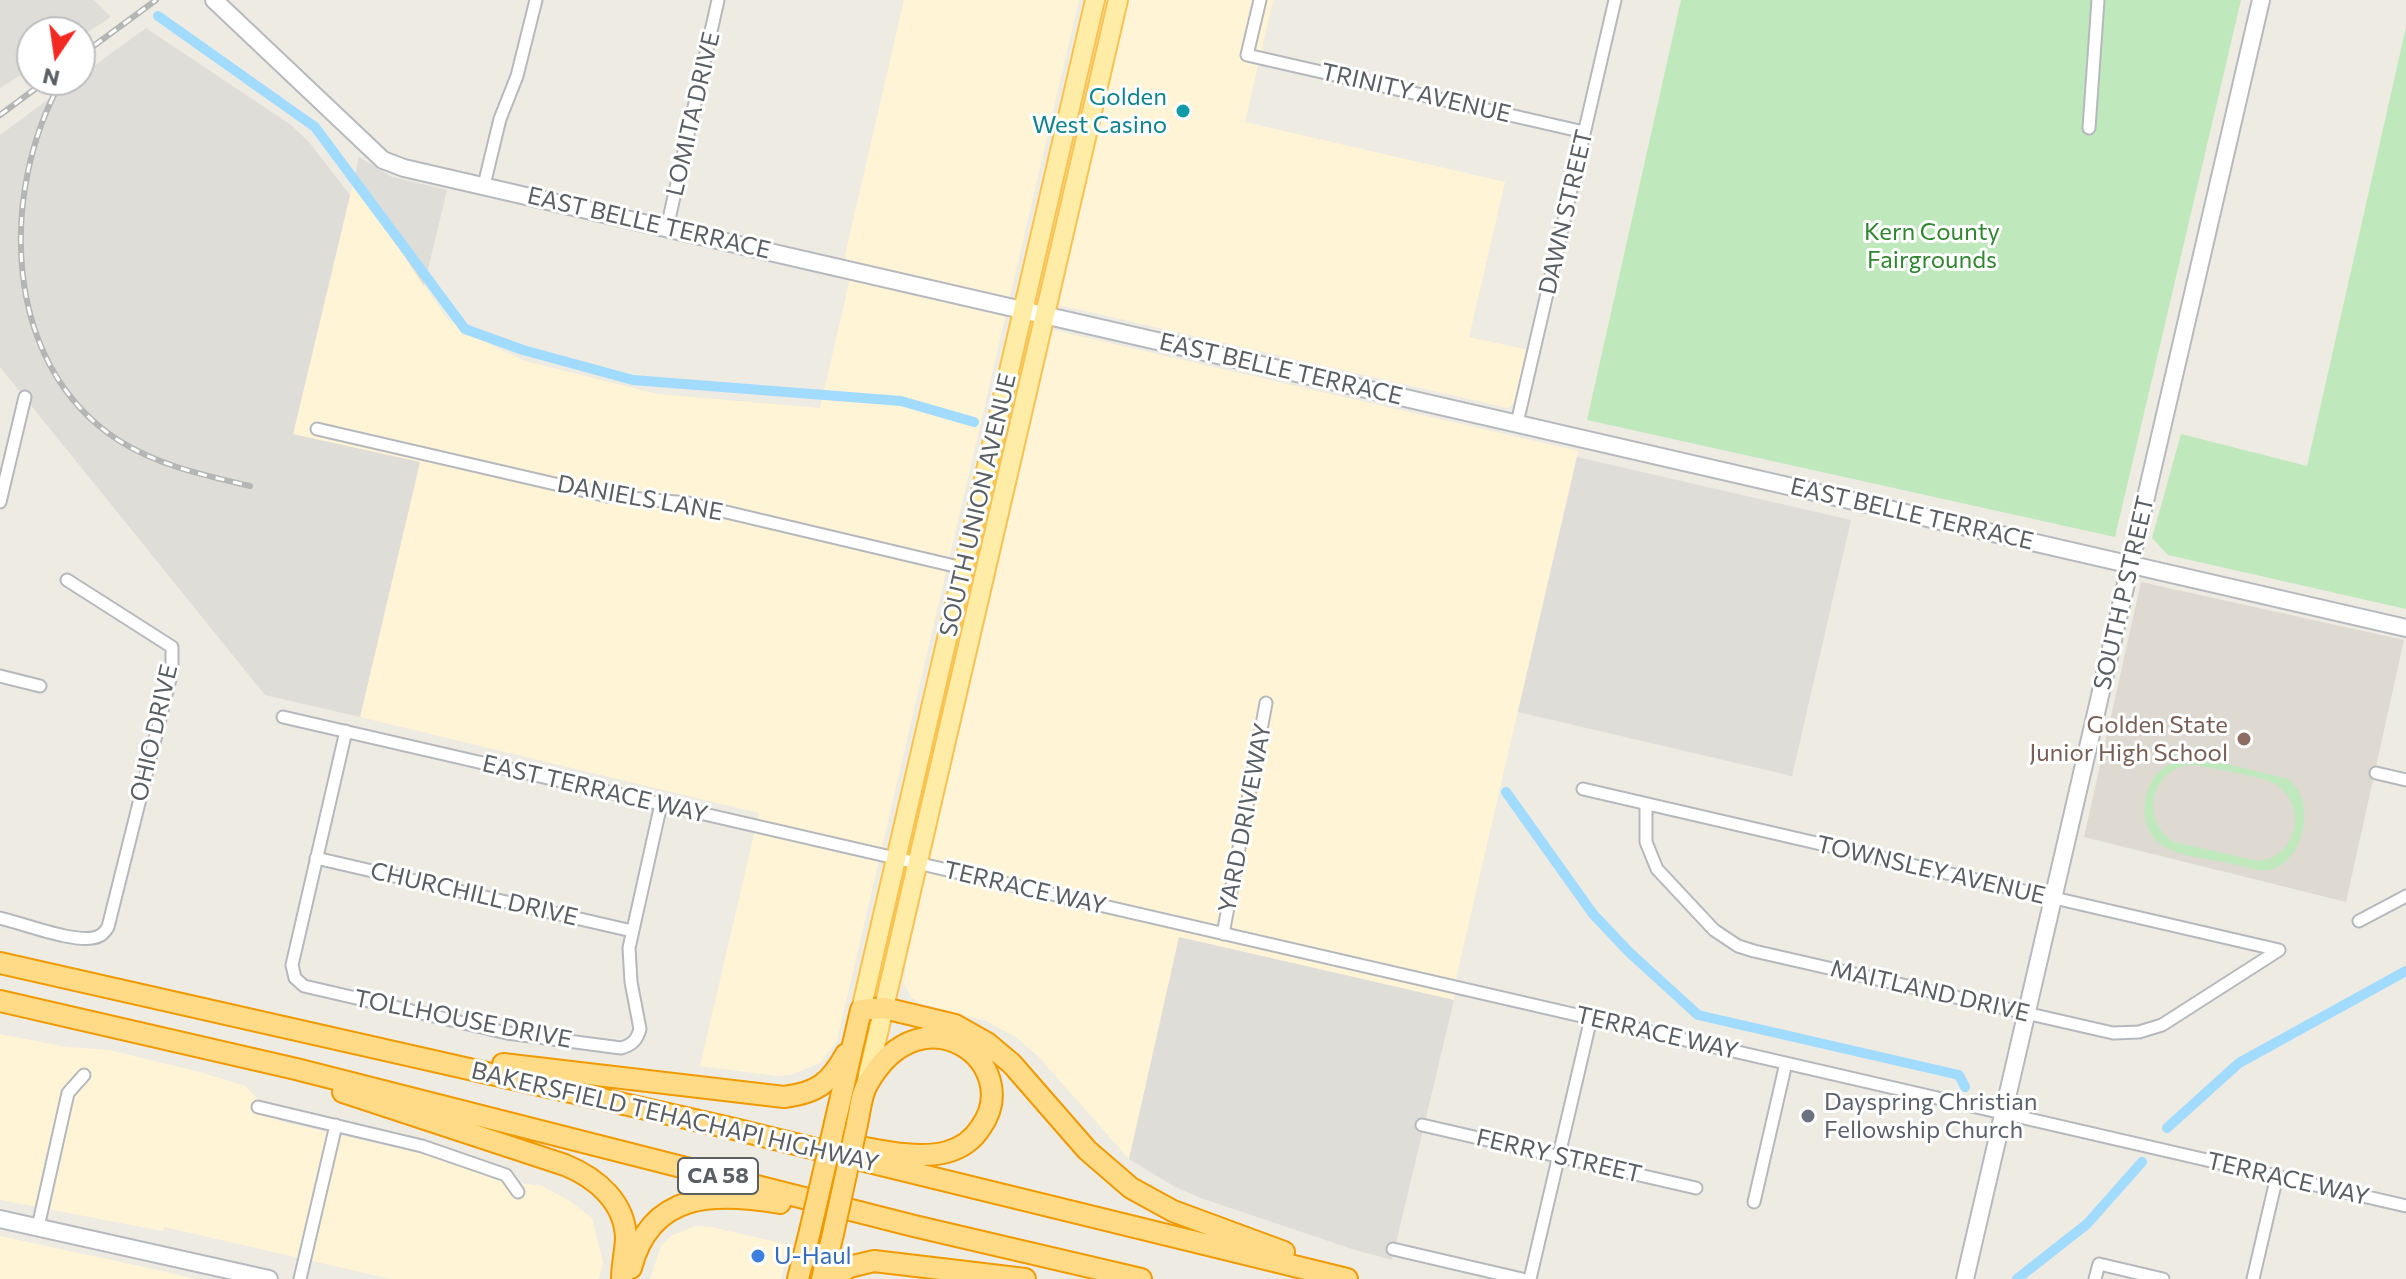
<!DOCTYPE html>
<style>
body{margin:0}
#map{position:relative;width:2406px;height:1279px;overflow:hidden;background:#eeebe2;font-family:Commissioner,sans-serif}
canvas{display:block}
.north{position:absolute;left:16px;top:16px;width:80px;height:80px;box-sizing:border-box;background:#fff;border:2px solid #bdbfc1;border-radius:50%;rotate:193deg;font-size:22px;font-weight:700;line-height:32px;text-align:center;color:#5a5f64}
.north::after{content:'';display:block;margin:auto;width:28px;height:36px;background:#f32923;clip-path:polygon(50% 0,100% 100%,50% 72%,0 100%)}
</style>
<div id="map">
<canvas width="2406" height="1279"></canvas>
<div class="north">N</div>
</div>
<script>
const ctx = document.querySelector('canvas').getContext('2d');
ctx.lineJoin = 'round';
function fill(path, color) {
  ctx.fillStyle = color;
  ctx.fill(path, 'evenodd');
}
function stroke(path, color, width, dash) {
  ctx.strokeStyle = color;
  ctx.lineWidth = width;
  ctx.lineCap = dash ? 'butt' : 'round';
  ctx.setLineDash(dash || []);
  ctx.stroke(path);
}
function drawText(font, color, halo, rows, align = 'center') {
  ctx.font = font + ' Commissioner,sans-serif';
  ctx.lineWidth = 6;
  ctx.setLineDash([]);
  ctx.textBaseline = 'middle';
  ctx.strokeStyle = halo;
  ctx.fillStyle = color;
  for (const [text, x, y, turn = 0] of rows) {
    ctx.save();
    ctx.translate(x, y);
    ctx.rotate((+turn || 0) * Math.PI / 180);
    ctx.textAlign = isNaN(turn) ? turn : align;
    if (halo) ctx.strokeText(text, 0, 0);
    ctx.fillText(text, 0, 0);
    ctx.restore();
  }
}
fill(new Path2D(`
 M904,0H1079L837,1041L820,1063L791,1075L777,1076L700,1066L759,813L360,717L420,462L293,435L354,180L447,319L493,346L525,361L657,394L820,408L849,283L845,255Z
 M1127,0H1273L1245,122L1505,182L1469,337L1528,350L1515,402L1508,408L1059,305Z
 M1053,330L1578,451L1457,974L1454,1000L1180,937L1129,1159L1038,1056L1017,1038L986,1021L920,1003L912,998L904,985L906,962Z
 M0,1034L67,1047L109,1050L200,1072L245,1086L279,1121L435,1157L502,1181L542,1186L570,1201L592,1218L603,1262L599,1279H391L164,1227L163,1231L0,1200Z
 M695,1226L711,1227L789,1245L781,1279H650L661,1246L671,1236Z
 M0,1236L153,1269L195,1279H0Z`), '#fff4d6');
fill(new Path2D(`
 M0,0H94L111,17L80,37V32H32V68L0,88Z
 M146,28L291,125L309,142L350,195L293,434L420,462L360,717L265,695L0,367V135L74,80H80V76Z
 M359,157L392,177L447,190L424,286L354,180Z
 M1577,457L1851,520L1792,776L1518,712Z
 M1179,937L1454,1000L1392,1260L1355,1250L1201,1198L1175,1187L1129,1159Z`), '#dfddd7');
fill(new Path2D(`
 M2141,582L2404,640L2346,902L2084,837Z`), '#dedad1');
fill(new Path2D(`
 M1681,0H2241L2115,537L1587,420Z
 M2406,27V609L2168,555L2152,538L2181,434L2307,466Z
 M1028,325L1031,326L1008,441L974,581L972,565Z
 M2165,749L2288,779C2303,791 2307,810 2303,829C2300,844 2291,861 2276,868C2261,874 2243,866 2228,863C2210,859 2186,857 2168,849C2140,835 2138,798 2156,775C2161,769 2169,765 2175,760L2163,757ZM2196,765C2214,769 2264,776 2277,785C2308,807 2297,858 2258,861L2174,842C2137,818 2153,764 2196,765Z`), '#bfe8bd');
stroke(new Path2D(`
 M158,16L315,127L465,329L523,350L633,380L901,401L974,422
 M1506,792L1593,914L1629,952L1698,1015L1959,1075L1965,1087
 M2167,1128L2239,1063L2406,971
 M2017,1279L2087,1224L2142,1162`), '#a1dbff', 10);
const street = new Path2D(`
 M1260,0L1247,55L1584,132
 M2089,128L2098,0
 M484,185L500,119L517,76L536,0
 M667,228L718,0
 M1517,423L1615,0
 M317,429L607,496L688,503L963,568
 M0,502L25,397
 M0,676L40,686
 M283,717L2406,1206
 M346,731L292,965L295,978L304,986L507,1033L621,1048C632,1045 637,1040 640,1029L631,982L629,948L661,804
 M2376,773L2406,780
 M1583,789L2279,950
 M1646,804V842L1657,869L1714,930L1738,946L1754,951L2113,1033L2139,1032L2162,1025L2279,950
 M316,858L632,931
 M0,918C22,923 80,946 99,936C104,934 105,931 108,927L172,671V647L67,580
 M2359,921L2406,896
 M1223,934L1266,703
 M258,1107L422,1146L506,1175L518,1192
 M1422,1125L1696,1188
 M1754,1202L1786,1063
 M38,1227L68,1093L84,1075
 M1393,1249L1522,1279
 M300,1279L336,1125
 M1530,1279L1591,1018
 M2095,1279L2099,1264L2163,1279
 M2253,1279L2277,1176`);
const secondary = new Path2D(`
 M214,0L383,160L404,168L2406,628
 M0,1219L269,1279
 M1965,1279L2261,0`);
const primary = new Path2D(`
 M861,1010L1095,0
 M866,1085L1118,0`);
const highway = new Path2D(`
 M0,963L730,1128L1347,1279
 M0,1001L296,1069L914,1226L1141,1279
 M503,1064L784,1097C817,1093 830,1083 846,1054
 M343,1092L565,1165C597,1178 626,1203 626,1240C625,1253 622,1266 622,1279
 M835,1123L861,1010L884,1008L955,1025L987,1043L1012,1064L1087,1150L1131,1188L1173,1211L1284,1252
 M849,1145C879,1150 917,1160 947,1152C961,1148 973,1140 981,1127C1025,1065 924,986 868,1083C861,1094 860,1111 857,1124
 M631,1268C651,1191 715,1192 780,1203
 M798,1279L810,1231
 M822,1279L833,1234
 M832,1279L849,1267L874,1261L1025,1279`);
stroke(street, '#b5b9bd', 15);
stroke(secondary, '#b6babf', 20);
stroke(primary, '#fac250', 22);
stroke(highway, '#f09a00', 24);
stroke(street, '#fff', 11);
stroke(secondary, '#fff', 16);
stroke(primary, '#ffeca6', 18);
stroke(highway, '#ffdb88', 20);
const rail = new Path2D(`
 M80,56L156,0
 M62,80C0,189 0,363 118,440C159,466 204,475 250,486
 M0,115L47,80`);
stroke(rail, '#b4b5b5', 6);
stroke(rail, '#fff', 3, [9]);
const highwayBridge = new Path2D(`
 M810,1231L835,1123
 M833,1234L857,1124`);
stroke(highwayBridge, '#f09a00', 24, []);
stroke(highwayBridge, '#ffdb88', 20);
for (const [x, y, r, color] of [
 [1183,111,8,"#0f9aa8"],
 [2244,739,8,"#8d6e63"],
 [1808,1116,8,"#6b7280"],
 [758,1256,8,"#3f7fe0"]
]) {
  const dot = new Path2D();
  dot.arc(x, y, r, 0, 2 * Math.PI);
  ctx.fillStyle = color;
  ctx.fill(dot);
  stroke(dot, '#fff', 3);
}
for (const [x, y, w] of [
 [718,1176,80]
]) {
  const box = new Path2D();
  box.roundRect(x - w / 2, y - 18, w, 36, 6);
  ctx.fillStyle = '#fff';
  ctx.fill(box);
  stroke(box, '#5a5f64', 2);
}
drawText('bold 22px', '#5a5f64', null, [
 ["CA 58",718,1176]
]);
drawText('24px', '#5a5f64', '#fff', [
 ["TRINITY AVENUE",1416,93,13],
 ["LOMITA DRIVE",693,114,-77],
 ["DAWN STREET",1566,212,-77],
 ["EAST BELLE TERRACE",649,223,13],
 ["EAST BELLE TERRACE",1281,369,13],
 ["DANIELS LANE",640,498,10],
 ["SOUTH UNION AVENUE",978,505,-77],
 ["EAST BELLE TERRACE",1912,514,13],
 ["SOUTH P STREET",2124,593,-77],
 ["OHIO DRIVE",154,733,-77],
 ["EAST TERRACE WAY",595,789,13],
 ["YARD DRIVEWAY",1245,818,-79],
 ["TOWNSLEY AVENUE",1931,870,13],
 ["TERRACE WAY",1025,888,13],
 ["CHURCHILL DRIVE",474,894,13],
 ["MAITLAND DRIVE",1930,991,13],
 ["TOLLHOUSE DRIVE",463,1019,11],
 ["TERRACE WAY",1657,1033,13],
 ["BAKERSFIELD TEHACHAPI HIGHWAY",675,1117,13],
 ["FERRY STREET",1559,1156,13],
 ["TERRACE WAY",2288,1179,13]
]);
drawText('24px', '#0d838f', '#fff', [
 ["Golden",1167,97],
 ["West Casino",1167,125]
], 'right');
drawText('24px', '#2f862f', '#fff', [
 ["Kern County",1932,232],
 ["Fairgrounds",1932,260]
]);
drawText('24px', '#785e54', '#fff', [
 ["Golden State",2228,725],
 ["Junior High School",2228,753]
], 'right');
drawText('24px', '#5b616d', '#fff', [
 ["Dayspring Christian",1824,1102],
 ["Fellowship Church",1824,1130]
], 'left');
drawText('24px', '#366cbe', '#fff', [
 ["U-Haul",774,1256]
], 'left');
</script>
